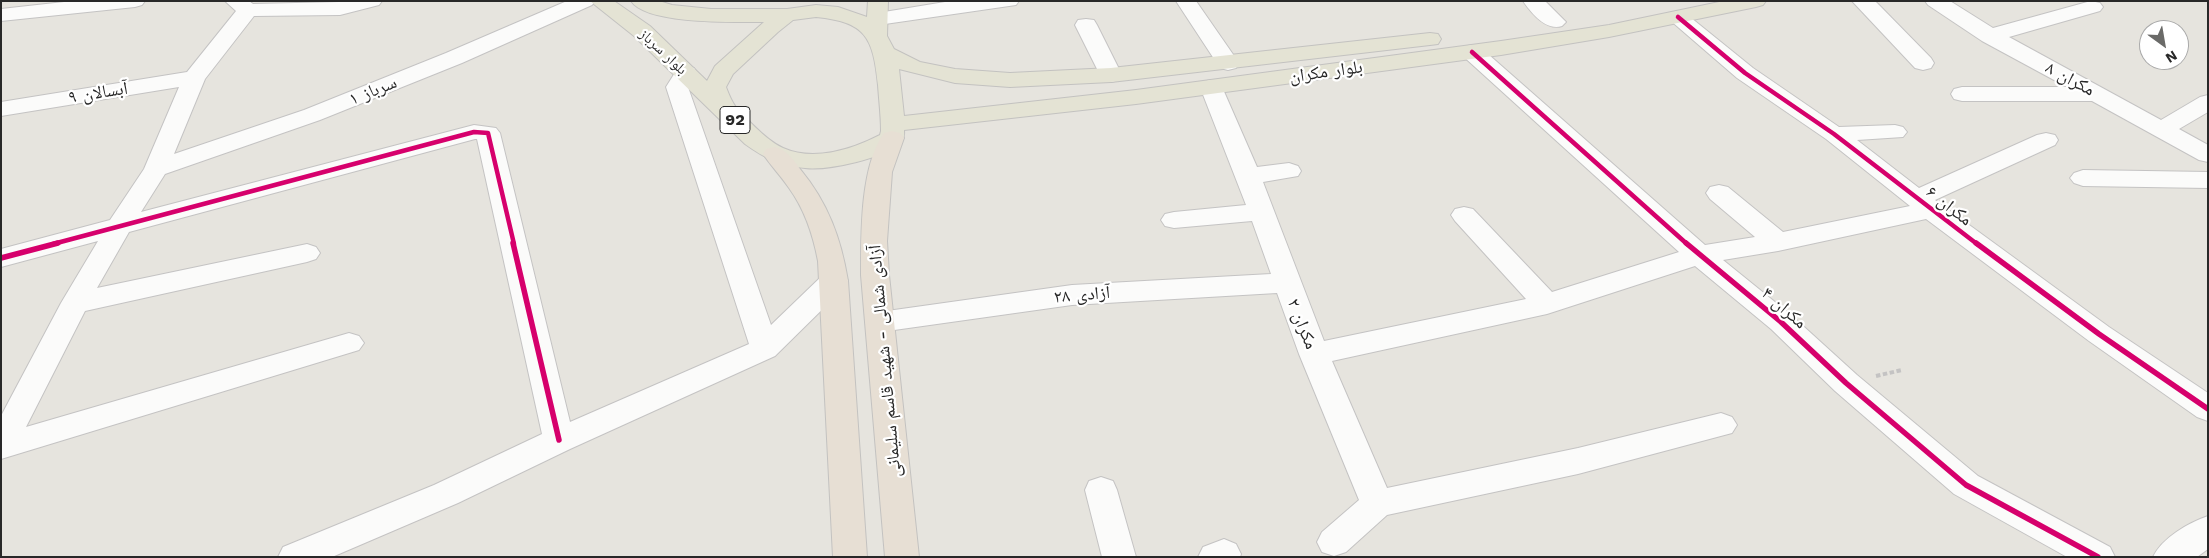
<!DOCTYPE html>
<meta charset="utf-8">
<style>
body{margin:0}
#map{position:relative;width:2209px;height:558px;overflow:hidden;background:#e6e4de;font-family:"Work Sans",sans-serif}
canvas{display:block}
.frame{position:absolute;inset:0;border:2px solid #282828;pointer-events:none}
.north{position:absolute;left:2139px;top:20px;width:50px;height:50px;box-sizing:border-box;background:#fff;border:1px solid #a9a9a9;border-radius:50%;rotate:148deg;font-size:14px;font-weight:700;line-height:20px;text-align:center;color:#282828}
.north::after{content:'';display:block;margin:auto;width:18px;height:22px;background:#6a6a68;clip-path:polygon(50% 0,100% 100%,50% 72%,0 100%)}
</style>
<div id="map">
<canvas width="2209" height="558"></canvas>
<div class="frame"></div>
<div class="north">N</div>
</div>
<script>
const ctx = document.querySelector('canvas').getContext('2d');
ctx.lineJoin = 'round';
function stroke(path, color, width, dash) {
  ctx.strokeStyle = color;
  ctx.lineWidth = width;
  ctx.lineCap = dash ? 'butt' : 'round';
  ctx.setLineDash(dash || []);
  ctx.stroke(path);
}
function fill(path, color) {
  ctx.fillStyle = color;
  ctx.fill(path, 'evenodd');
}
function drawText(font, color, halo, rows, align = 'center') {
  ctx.font = font + ' "Work Sans","Noto Naskh Arabic",sans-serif';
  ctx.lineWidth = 4.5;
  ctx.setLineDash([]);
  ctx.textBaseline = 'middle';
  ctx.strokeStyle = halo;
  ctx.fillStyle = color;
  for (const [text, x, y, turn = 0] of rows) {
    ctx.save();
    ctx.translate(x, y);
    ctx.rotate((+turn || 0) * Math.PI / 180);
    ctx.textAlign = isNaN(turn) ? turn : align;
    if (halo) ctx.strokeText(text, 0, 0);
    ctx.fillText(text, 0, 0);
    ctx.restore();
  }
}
const minor = new Path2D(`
 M73,1H145L142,5L135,7L1,21V9Z
 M225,1H249L253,4L382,1L379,5L340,15L254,16L205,79L174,154L304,110L446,53L567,1H595L592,5L462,63L320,120L165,174L141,212L474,125L496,128L500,133L570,422L749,344L666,87L678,68L686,66L694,68L697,73L688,87L771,325L824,274L834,272L844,274L848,281L844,288L775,356L570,449L458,503L332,557H278L283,547L434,485L542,434L477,139H475L129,232L97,288L307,244L316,247L320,253L316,259L307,262L85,311L26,427L349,333L359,336L364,343L359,350L1,459V416L61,303L98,241L1,267V249L110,220L144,169L179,87L1,116V102L187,72L236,11Z
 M951,1H1019L1016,5L878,25L871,23L867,19L871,15L878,13Z
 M1176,1H1196L1239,63L1236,68L1228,70L1220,68Z
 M1523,1H1545L1566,22L1562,26C1546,31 1532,14 1523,1Z
 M1852,1H1875L1880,6L1931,58L1934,63L1931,68L1923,70L1915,68Z
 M1925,1H1950L1993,28L2091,1L2100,3L2103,7L2100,11L2009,37L2161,120L2200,97L2208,95V112L2179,129L2208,145V162L2199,160L2092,101H1962L1954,99L1951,94L1954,89L1962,87H2067L1982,41L1928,5Z
 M1678,11L1685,13L1753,68L1839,127L1895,125L1903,127L1907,132L1903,137L1857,140L1919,188L2037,135L2046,133L2055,135L2058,140L2055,145L1935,200L2109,327L2208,393V421L2197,417L2089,341L1926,219L1778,251L1723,260L1791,315L1857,375L1978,476L2110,547L2115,557H2067L1954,494L1835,391L1771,329L1695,266L1547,314L1332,361L1387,488L1578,448L1721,413L1732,417L1737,425L1732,433L1578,474L1387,515L1346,552L1334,556L1322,552L1317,542L1322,532L1359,500L1299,354L1277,293L1072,305L880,332L870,329L866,322L870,315L880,312L1072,285L1271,274L1252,221L1174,228L1165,226L1161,220L1165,214L1174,212L1246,205L1200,87L1203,82L1211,80L1219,82L1222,87L1257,167L1289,163L1298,166L1301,171L1298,176L1263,182L1324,341L1526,299L1455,221L1451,215L1455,209L1464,207L1473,209L1552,292L1679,252L1464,57L1461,52L1464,47L1472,45L1480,47L1705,245L1755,237L1710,199L1706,193L1710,187L1719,185L1728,187L1783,232L1910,206L1826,139L1737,78L1671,21L1667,17L1671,13Z
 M1086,19L1094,20L1097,25L1122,75L1119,80L1111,82L1103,80L1100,75L1075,25L1078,20Z
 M2083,170L2208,172V188L2083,186L2074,183L2070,178L2074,173Z
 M1101,477L1113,481L1117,490L1136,557H1102L1085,490L1089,481Z
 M2208,516V549L2197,557H2153C2162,538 2188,523 2208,516Z
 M1224,539L1236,544L1241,554L1240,557H1198L1203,547Z`);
const major = new Path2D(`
 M590,1H614L650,26L707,81L715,66L764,22C736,22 647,25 631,1H659L672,5L711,9H787L816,5L838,7L867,17L868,1H888L887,36L894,49L920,62L955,69L1010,73L1111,68L1430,33L1438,34L1441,39L1438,44L1430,45L1111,82L1010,87L955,83L899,69L904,116L1136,90L1501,41L1609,25L1724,1H1766L1763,5L1756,7L1609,37L1501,55L1136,104L904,130C904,134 905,137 902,141C889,158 826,171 805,168C779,165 766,159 745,144L634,36ZM816,17C866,22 873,37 878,85C879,100 881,116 881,131L880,135C853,149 814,162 783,148C772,143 761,133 752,124C737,109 734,108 726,87L733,74L778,32L793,20Z`);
const highway = new Path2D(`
 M892,131L900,133L904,138L892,172L887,241L889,275L919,557H885L861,275C861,235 860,166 884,133Z
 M775,147C787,150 793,159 800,169C828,203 841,238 848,281L867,557H833L818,261C813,235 805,210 789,188C781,176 771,166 763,154L766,149Z`);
stroke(minor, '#c4c3c3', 2);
stroke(major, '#c3c2c0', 2);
stroke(highway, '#c3c2c0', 2);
stroke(new Path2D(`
 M1876,376L1902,370`), '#c4c3c3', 4, [4.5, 2.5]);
fill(minor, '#fbfbfa');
fill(major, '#e4e3d4');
fill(highway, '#e7dfd4');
stroke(new Path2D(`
 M1678,17L1745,73L1834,134L1977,244
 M1472,52L1687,244
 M53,244L474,132L488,133L514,244`), '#d6006c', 4.5);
stroke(new Path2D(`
 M513,243L559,440
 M1686,243L1781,322L1846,383L1966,485L2098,557
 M1976,243L2099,334L2208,409
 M1,258L58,243`), '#d6006c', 5.5);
drawText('15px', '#282828', '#fff', [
 ["بلوار سرباز",663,52,43]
]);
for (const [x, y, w] of [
 [735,120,30]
]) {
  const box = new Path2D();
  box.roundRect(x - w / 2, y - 13.5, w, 27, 4);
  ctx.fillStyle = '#fff';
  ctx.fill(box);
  stroke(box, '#282828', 1);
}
drawText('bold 16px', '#282828', null, [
 ["92",735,120]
]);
drawText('18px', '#282828', '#fff', [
 ["بلوار مکران",1326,72,-8],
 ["مکران ۸",2070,79,28],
 ["سرباز ۱",373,91,-22],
 ["آبسالان ۹",98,93,-9],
 ["مکران ۶",1949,206,38],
 ["آزادی ۲۸",1082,295,-5],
 ["مکران ۴",1784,308,41],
 ["مکران ۲",1302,324,68],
 ["آزادی شمالی - شهید قاسم سلیمانی",885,361,-95]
]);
</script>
